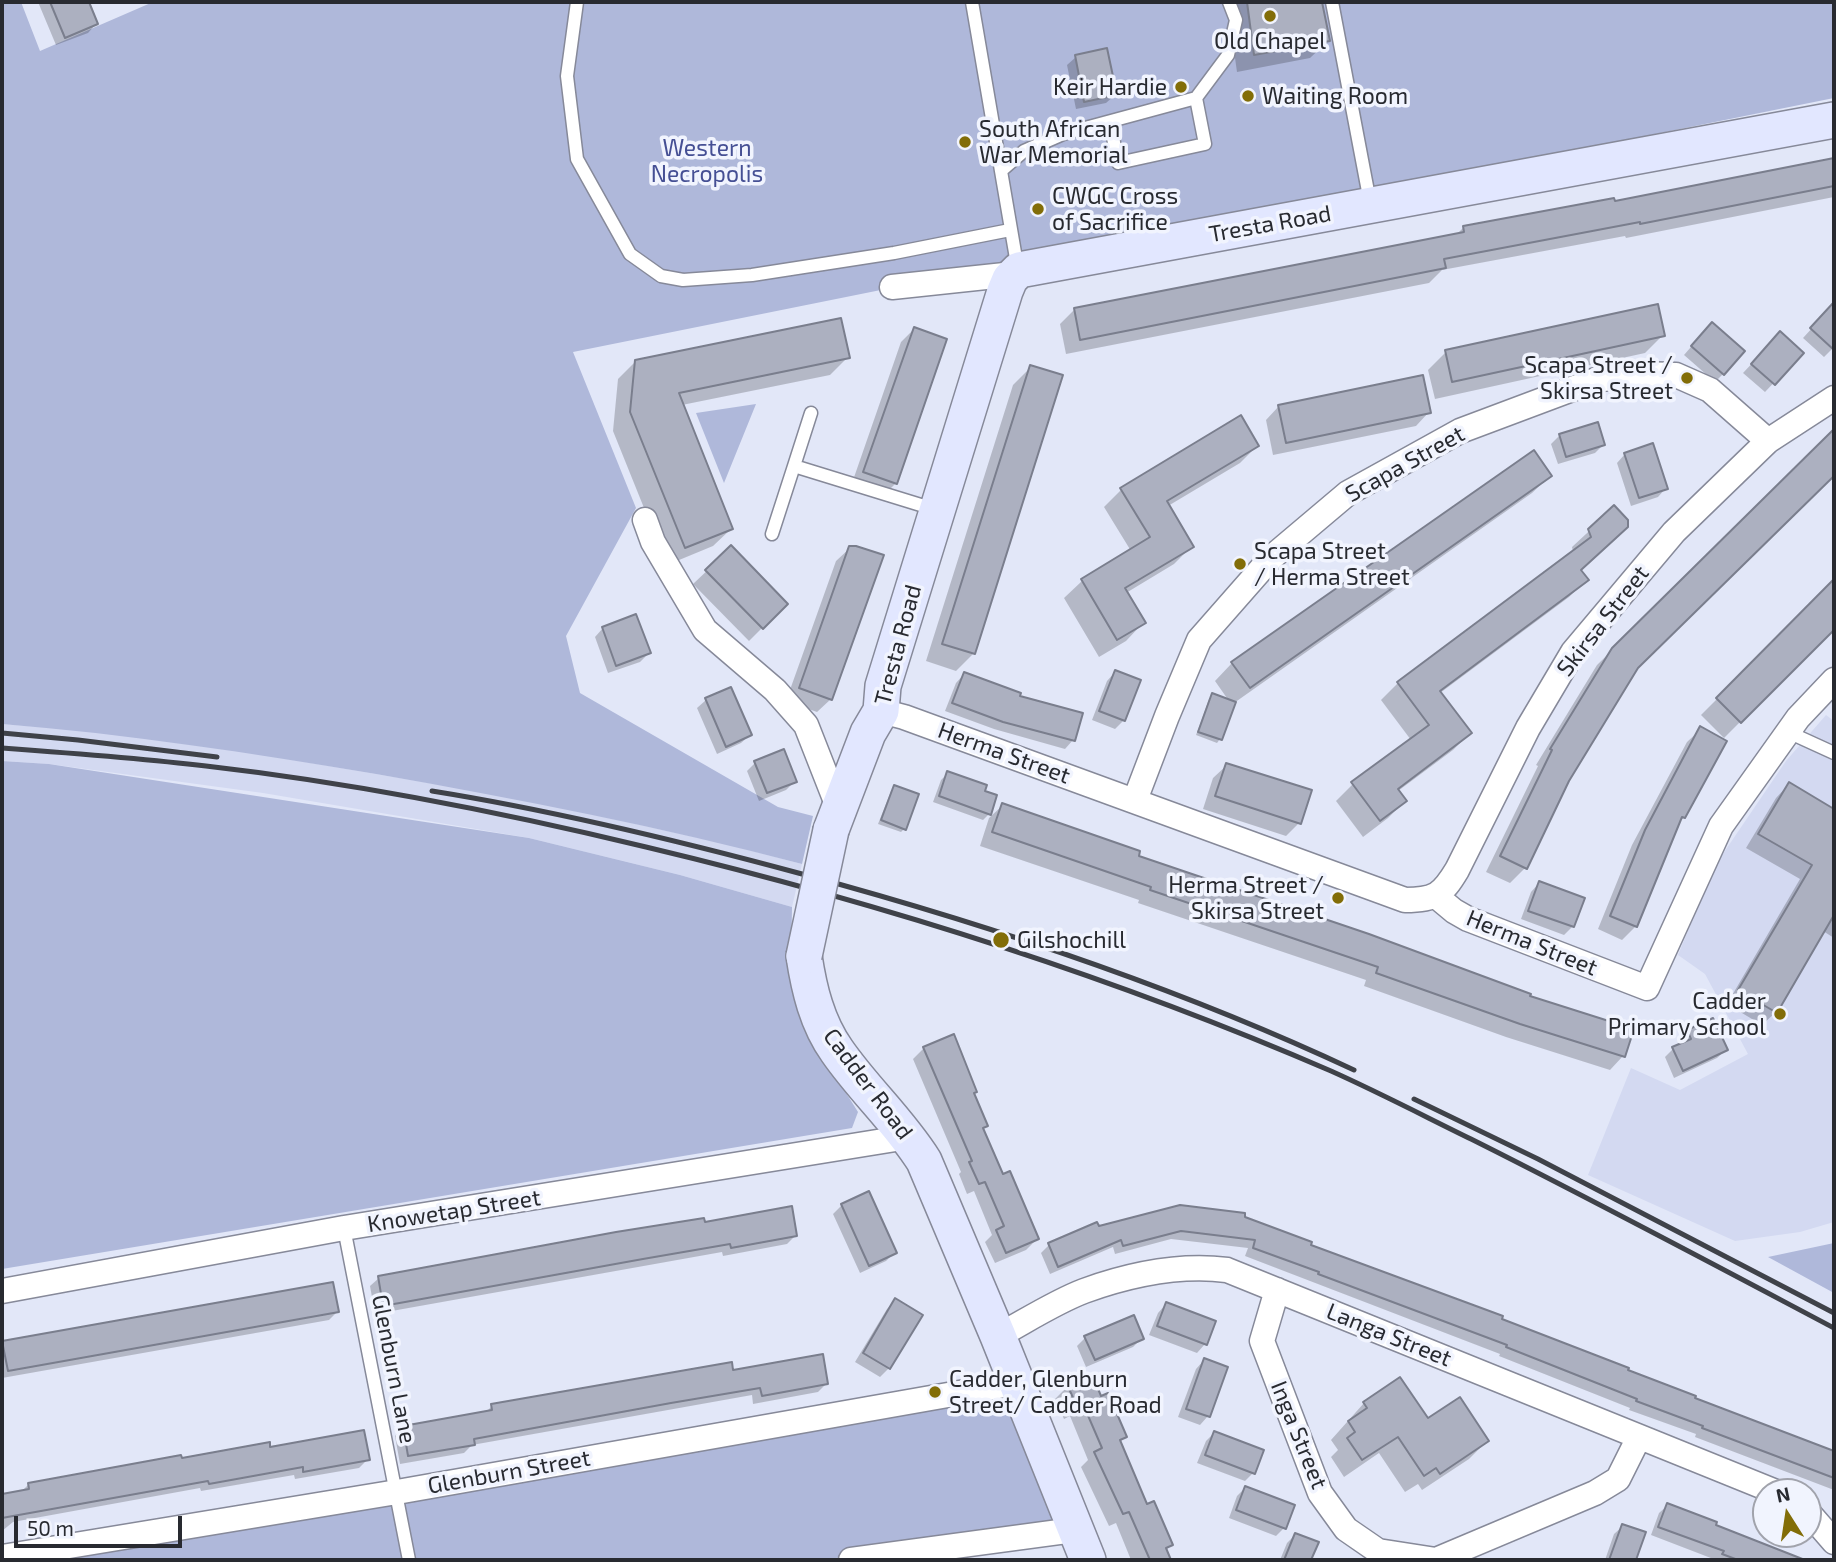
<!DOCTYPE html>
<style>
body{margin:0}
#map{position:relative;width:1836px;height:1562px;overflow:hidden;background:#e2e7f8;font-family:"Exo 2",sans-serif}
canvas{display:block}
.frame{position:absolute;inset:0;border:4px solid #282a30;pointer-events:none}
.north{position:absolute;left:1752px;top:1478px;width:70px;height:70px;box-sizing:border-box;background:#f1f4fe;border:2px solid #a1a3ac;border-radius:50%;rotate:348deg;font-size:19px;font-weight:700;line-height:28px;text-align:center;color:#282a30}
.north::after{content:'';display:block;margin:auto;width:24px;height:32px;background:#826d08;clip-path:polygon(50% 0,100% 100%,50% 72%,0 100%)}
.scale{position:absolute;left:14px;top:1516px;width:168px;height:32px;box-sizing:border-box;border:4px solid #282a30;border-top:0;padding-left:9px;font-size:21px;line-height:24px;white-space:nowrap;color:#282a30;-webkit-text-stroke:5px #f1f4fe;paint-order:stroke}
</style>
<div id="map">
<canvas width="1836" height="1562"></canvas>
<div class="frame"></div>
<div class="north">N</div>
<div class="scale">50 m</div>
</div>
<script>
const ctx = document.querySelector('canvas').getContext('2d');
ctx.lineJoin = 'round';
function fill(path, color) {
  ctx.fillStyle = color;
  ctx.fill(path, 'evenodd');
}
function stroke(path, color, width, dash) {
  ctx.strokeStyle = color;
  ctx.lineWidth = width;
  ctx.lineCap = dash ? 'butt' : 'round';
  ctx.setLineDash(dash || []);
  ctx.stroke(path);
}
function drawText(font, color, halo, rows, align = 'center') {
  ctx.font = font + ' "Exo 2",sans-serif';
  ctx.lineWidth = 7;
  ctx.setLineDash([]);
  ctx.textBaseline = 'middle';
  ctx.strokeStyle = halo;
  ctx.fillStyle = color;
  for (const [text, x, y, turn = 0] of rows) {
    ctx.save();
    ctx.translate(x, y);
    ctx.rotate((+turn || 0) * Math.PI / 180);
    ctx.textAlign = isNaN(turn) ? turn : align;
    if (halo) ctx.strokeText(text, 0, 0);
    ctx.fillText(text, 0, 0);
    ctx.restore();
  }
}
fill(new Path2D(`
 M1826,715L1834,721V1222L1800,1232L1735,1241L1588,1175L1631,1068L1680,1090L1748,1054L1705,974L1678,955L1714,867L1786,761Z
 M2,724L92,731L258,754L518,798L722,843L802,864L792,907L680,875L529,838L263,793L49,764L2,761Z`), '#d3d9f1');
fill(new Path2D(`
 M2,2H21L40,51L153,2H1834V98L573,352L636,508L566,636L580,693L778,807L813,816L802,864C661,827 519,799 376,774C251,753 127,734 2,724Z
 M756,404L724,483L696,413Z
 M2,761L49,764L529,838L680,875L792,907L791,965L801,1021L858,1112L852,1128L2,1269Z
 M1834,1243V1293L1768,1257Z
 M1011,1385L1069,1525L822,1560H411L400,1494Z
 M396,1496L408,1560H12Z`), '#afb8da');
fill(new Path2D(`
 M38,2H87L96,24L88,33L56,45Z
 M1234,2H1321L1328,41L1310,58L1237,72L1228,8Z
 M1076,57L1115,95L1106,103L1076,109L1067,65Z
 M1834,160V197L1626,238L1625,236L1442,270L1429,283L1066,354L1060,324L1075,309L1456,235L1464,227L1614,203Z
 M1834,304V347L1824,357L1803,338Z
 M914,329L896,483L883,496L851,486L901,342Z
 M1703,333L1723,374L1715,382L1684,355Z
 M1663,335L1645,353L1435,399L1428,370L1446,352Z
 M1772,342L1802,353L1765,392L1743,373Z
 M848,357L830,375L682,405L731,529L713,546L667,565L613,431L618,379L636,361Z
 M1031,367L974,653L956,671L926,661L1013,385Z
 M1279,406L1429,412L1416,426L1273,455L1266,420Z
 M1834,434V472L1796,497L1637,668L1573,769L1525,868L1510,883L1486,872L1538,766L1536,765L1597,665Z
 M1560,435L1603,445L1595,453L1558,464L1551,444Z
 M1257,446L1240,463L1168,506L1192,546L1174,564L1126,593L1143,623L1126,641L1099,657L1064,598L1082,581L1131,551L1104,507L1122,489Z
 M1625,454L1666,488L1658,497L1631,506L1617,463Z
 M1550,476L1532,493L1234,703L1220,739L1217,743L1196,735L1209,699L1213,695L1229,701L1215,681L1232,663Z
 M1614,508L1579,571L1586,580L1569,597L1440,693L1470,733L1453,750L1398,791L1405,801L1388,818L1363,837L1336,801L1353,784L1411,740L1381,700L1398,683L1573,552L1572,547Z
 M731,548L786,604L749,641L693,584Z
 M850,548L831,699L817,712L786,701L836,561Z
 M1834,582V628L1724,738L1701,715Z
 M603,628L649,653L640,662L608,673L595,637Z
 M1115,672L1124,720L1115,729L1092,720L1107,681Z
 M964,674L1018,697L1073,740L1065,749L994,729L945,711L956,683Z
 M730,689L750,735L741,743L717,754L697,708L706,700Z
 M1701,729L1684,817L1678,823L1636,926L1622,940L1598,929L1632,845L1687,742Z
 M755,763L795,781L786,790L759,801L747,771Z
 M1227,765L1299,823L1286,836L1203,809L1213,778Z
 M948,773L983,792L989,814L983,820L933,802L941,780Z
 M1789,784L1834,811V938L1823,931L1776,1012L1762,1025L1727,1004L1800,879L1746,848L1776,798Z
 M894,787L904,829L901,832L878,824L891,791Z
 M1003,805L1136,857L1528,997L1623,1056L1610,1070L1506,1037L1364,986L1366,980L1138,903L1139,900L980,846L989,818Z
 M1539,883L1573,926L1564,935L1521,919L1531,892Z
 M1688,1031L1726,1050L1717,1058L1674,1078L1665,1057L1673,1049L1682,1045L1679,1040Z
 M924,1048L986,1125L982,1129L1002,1176L1037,1239L1026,1250L995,1263L985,1242L992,1235L974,1191L967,1194L959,1174L961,1172L913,1059Z
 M842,1205L895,1252L886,1261L860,1273L833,1214Z
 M1243,1218L1499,1320L1693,1399L1834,1453V1490L1695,1437L1696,1434L1629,1410L1630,1408L1499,1356L1500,1354L1245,1256L1248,1248L1171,1239L1115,1254L1113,1247L1050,1274L1041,1253L1049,1245L1098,1228Z
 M703,1224L795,1236L787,1244L723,1256L722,1252L375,1314L370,1286L379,1278Z
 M332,1284L337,1312L329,1320L2,1378V1343Z
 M895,1301L889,1368L880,1377L855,1362L887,1309Z
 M1166,1304L1205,1344L1197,1353L1149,1335L1158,1313Z
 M1085,1338H1142L1133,1347L1086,1367L1077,1346Z
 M1204,1360L1208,1416L1200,1425L1178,1417L1196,1369Z
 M732,1372L826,1384L818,1392L753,1404L752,1395L472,1445L464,1453L400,1464L395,1436L404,1428L485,1413L492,1406Z
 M1068,1386L1100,1398L1125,1437L1119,1443L1146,1506L1171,1545L1165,1551L1169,1560H1131L1116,1523L1109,1526L1081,1467L1088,1460L1070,1416L1064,1419L1055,1399Z
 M1364,1403L1427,1421L1487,1441L1469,1459L1422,1490L1418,1484L1405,1492L1379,1453L1344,1477L1331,1457L1338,1450L1331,1440Z
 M1214,1433L1253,1473L1245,1481L1197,1463L1206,1441Z
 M368,1459L359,1468L295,1479L294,1475L201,1491L200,1488L13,1522L2,1531V1496L21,1492L29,1484L180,1460Z
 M1245,1488L1284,1528L1276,1536L1229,1518L1237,1496Z
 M1668,1505L1713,1526L1779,1551L1776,1560H1716L1651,1535L1659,1513Z
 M1623,1526L1644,1533L1635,1560H1605L1614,1534Z
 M1295,1535L1316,1543L1310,1560H1280L1287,1543Z`), '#0003');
const building = new Path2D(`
 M50,2H89L98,24L65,38Z
 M1247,2H1322L1330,41L1254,55Z
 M1107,48L1117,95L1084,102L1075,55Z
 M1834,158V186L1640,224V222L1444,259L1446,268L1080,340L1074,308L1464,232L1463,226L1614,198L1615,201Z
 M1834,302V350L1810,328Z
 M1658,304L1665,336L1452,382L1445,350Z
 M841,318L850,358L679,393L733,529L685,548L630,412L635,360Z
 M1712,322L1745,351L1724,375L1691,346Z
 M914,327L947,339L897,484L863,472Z
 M1780,331L1804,353L1775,385L1751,364Z
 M1030,365L1063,375L975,654L942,644Z
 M1423,375L1431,413L1286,443L1278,405Z
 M1241,415L1259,446L1167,501L1194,547L1125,588L1146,623L1117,640L1081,579L1150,537L1120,488Z
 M1598,422L1605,445L1566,457L1559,434Z
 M1834,429V476L1638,668L1569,781L1527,869L1500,856L1552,750L1550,749L1612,648Z
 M1653,443L1668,489L1639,498L1624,453Z
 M1534,450L1552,476L1250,688L1231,662Z
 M1614,505L1628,520V527L1581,570L1589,580L1440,691L1472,733L1398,789L1407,801L1380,821L1351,782L1429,725L1397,682L1591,537L1588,529Z
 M731,545L788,604L763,629L705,570Z
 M849,546H856L884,555L832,700L799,688Z
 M1834,579V630L1741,723L1716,698Z
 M636,614L651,653L616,666L602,627Z
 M1115,670L1141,680L1125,721L1099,711Z
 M964,672L1021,693L1020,696L1083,713L1075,741L1003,722L952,703Z
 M731,687L752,735L726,747L705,698Z
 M1212,693L1236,702L1222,740L1198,732Z
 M1700,726L1727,741L1685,818L1682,817L1637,927L1610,916L1645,830Z
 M784,749L797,782L767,793L754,761Z
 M1226,763L1312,790L1301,824L1215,796Z
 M947,771L987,785L985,791L997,795L991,815L939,796Z
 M1789,782L1834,809V915L1777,1013L1738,990L1812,865L1758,834Z
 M894,785L919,794L906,830L881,820Z
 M1002,803L1140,851L1139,856L1369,934L1531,994L1530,996L1634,1029L1625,1057L1520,1024L1376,973L1378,967L1150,890L1151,887L992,832Z
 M1539,881L1585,898L1574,927L1528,911Z
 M1713,1018L1728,1050L1683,1071L1672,1047L1691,1039L1687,1030Z
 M954,1034L977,1092L974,1093L988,1126L983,1128L1003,1174L1010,1171L1039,1239L1006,1253L996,1230L1004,1226L985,1182L979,1184L969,1162L972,1161L923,1047Z
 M869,1191L897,1253L869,1266L841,1204Z
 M1180,1205L1245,1213V1217L1312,1242L1311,1245L1503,1316L1502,1319L1629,1368L1628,1370L1696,1396L1695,1398L1834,1451V1478L1702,1428L1703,1426L1636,1401L1637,1399L1506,1347L1507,1345L1318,1274L1319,1272L1253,1248L1255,1240L1181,1231L1123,1246L1121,1240L1058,1267L1048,1243L1097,1222L1099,1226Z
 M792,1206L797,1236L731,1248L730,1244L643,1259L383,1306L378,1276L616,1232L704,1218L705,1222Z
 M333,1282L339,1312L8,1371L2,1341Z
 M895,1298L923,1315L890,1369L863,1353Z
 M1166,1302L1216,1321L1207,1345L1157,1326Z
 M1134,1315L1144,1339L1095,1360L1084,1336Z
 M823,1354L828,1384L762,1396L760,1388L671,1403L474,1439L475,1445L408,1456L403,1426L492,1410L491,1404L732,1362L733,1370Z
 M1204,1358L1228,1367L1210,1417L1186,1409Z
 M1092,1374L1101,1396L1108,1393L1127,1437L1120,1440L1147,1504L1154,1501L1173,1545L1166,1548L1171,1560H1150L1129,1512L1123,1514L1094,1452L1102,1448L1083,1404L1077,1407L1067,1384Z
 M1400,1377L1428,1418L1460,1397L1489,1441L1440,1474L1436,1468L1424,1476L1398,1437L1362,1460L1347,1438L1355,1432L1348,1421L1367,1408L1363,1402Z
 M364,1430L370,1460L303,1472V1467L209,1484L208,1481L2,1518V1494L29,1489L28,1483L181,1455L182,1458L270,1442V1447Z
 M1214,1431L1264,1450L1255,1474L1205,1455Z
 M1245,1486L1295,1505L1286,1529L1236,1510Z
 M1667,1503L1717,1522L1716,1525L1805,1560H1738L1722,1554L1724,1551L1658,1527Z
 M1622,1524L1646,1532L1636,1560H1609Z
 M1295,1533L1319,1542L1311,1560H1284Z`);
fill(building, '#acb0c0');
stroke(building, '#7a7e8d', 2);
const lane = new Path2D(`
 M577,2L567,76L577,159L630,254L661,276L683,280L752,275L894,253L1010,230
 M972,2L1018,270
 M1332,2L1370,202
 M1110,122L1118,163L1205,144L1196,98
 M1002,170L1024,151L1063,134L1196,98L1228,55L1236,20L1229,2
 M811,413L794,466L937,510
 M772,534L794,466
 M1788,732L1834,753
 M344,1228L409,1560`);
const street = new Path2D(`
 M892,287L1014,274
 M645,520L653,542L705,630L775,690L806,725L839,809
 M881,711L904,717L1405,900C1435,900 1442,895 1457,870L1528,728L1573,652L1674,532L1768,441L1834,398
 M1135,800L1167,716L1199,640L1271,558L1348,493L1460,431L1596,380L1638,374L1676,375L1710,390L1768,441
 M1436,896L1454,911L1468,919L1647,988L1721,826L1798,718L1834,680
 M1277,1290L1262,1341L1320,1493L1346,1529L1378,1551L1436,1560L1595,1493L1618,1479L1639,1437
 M2,1291L344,1228L908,1137
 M998,1336C1026,1321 1055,1302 1084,1291C1131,1274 1178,1264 1227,1270L1776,1492
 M1808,1512L1834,1542
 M2,1557L397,1492L1016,1383
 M851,1560L1074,1530`);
const secondary = new Path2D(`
 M831,830L868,733L881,711L883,686L1005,291L1010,279L1019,270L1834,120
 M804,956C809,989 817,1023 837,1051C864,1090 899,1121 924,1161L998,1336L1088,1560`);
stroke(lane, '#868999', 15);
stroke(street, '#868999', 27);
stroke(secondary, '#868999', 38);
stroke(lane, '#fff', 12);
stroke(street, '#fff', 24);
stroke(secondary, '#e2e7ff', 35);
stroke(new Path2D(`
 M2,733L78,740L217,757
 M2,748C70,753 138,758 206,766C354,783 501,812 646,847C881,903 1109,975 1331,1071C1378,1092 1424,1116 1471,1139C1593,1200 1713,1264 1834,1328
 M432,791C557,811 680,841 802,874C991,925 1177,987 1354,1070
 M1414,1099L1538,1159L1834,1313`), '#3f4249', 5);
const secondaryBridge = new Path2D(`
 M804,956L831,830`);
stroke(secondaryBridge, '#868999', 38, []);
stroke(secondaryBridge, '#e2e7ff', 35);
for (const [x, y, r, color] of [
 [1270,16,7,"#826d08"],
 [1181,87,7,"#826d08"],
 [1248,96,7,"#826d08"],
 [965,142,7,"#826d08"],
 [1038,209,7,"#826d08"],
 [1687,378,7,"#826d08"],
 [1240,564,7,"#826d08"],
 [1338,898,7,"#826d08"],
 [1001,940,9,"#826d08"],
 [1780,1014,7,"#826d08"],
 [935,1392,7,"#826d08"]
]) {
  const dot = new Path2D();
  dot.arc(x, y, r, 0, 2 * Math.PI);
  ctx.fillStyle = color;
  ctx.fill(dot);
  stroke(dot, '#f1f4fe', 2.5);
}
drawText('23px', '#282a30', '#f1f4fe', [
 ["Old Chapel",1270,41,"center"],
 ["Keir Hardie",1167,87,"right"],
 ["Waiting Room",1262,96],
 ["South African",979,129],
 ["War Memorial",979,155],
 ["CWGC Cross",1052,196],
 ["of Sacrifice",1052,222],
 ["Scapa Street /",1673,365,"right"],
 ["Skirsa Street",1673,391,"right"],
 ["Scapa Street",1254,551],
 ["/ Herma Street",1254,577],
 ["Herma Street /",1324,885,"right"],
 ["Skirsa Street",1324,911,"right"],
 ["Gilshochill",1017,940],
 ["Cadder",1766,1001,"right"],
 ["Primary School",1766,1027,"right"],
 ["Cadder, Glenburn",949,1379],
 ["Street/ Cadder Road",949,1405]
], 'left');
drawText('23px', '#454f94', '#f1f4fe', [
 ["Western",707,148],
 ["Necropolis",707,174]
]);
drawText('23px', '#282a30', '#f1f4fe', [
 ["Tresta Road",1270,224,-10],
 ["Scapa Street",1405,464,-29],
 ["Skirsa Street",1603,621,-52],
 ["Tresta Road",898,645,-75],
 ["Herma Street",1004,753,20],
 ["Herma Street",1532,943,22],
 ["Cadder Road",868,1084,53],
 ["Knowetap Street",454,1211,-9],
 ["Langa Street",1389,1335,22],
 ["Glenburn Lane",394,1369,79],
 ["Inga Street",1299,1435,68],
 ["Glenburn Street",509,1472,-10]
]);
</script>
